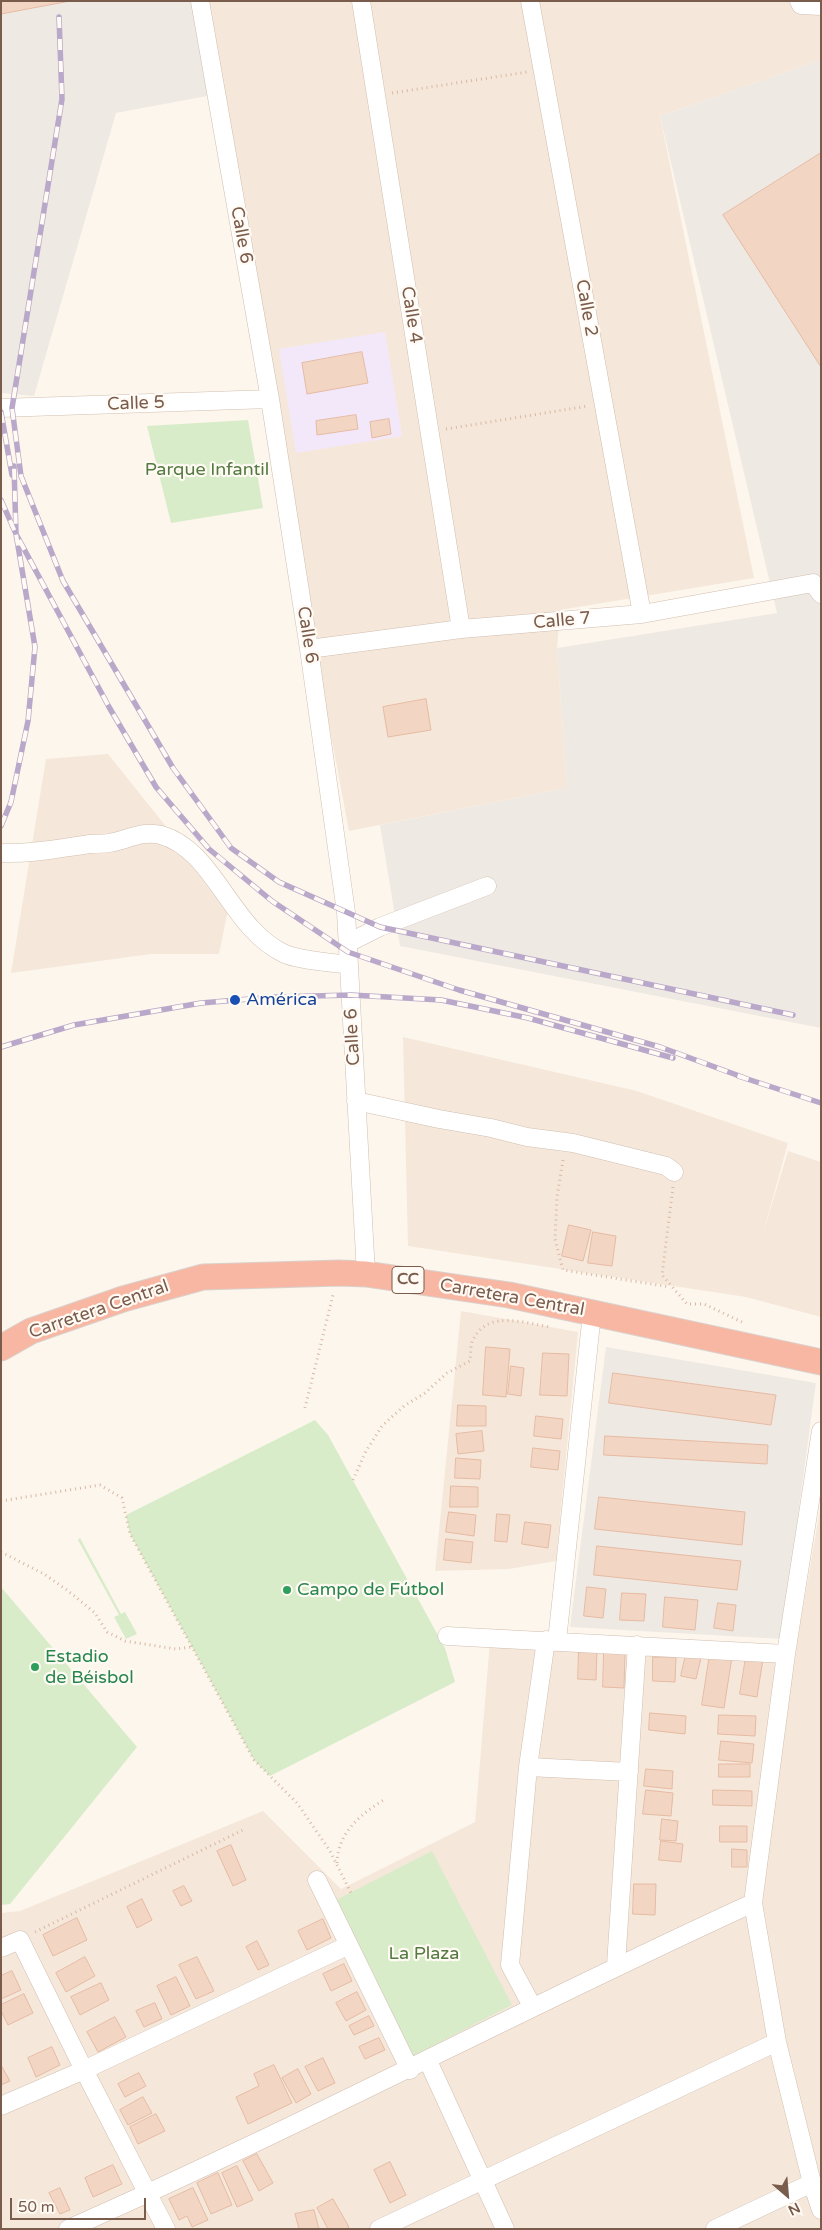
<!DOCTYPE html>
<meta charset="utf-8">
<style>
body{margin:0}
#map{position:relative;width:822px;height:2230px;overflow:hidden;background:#fdf6ec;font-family:"Varela Round",sans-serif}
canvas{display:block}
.frame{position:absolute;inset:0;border:2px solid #7a5c4d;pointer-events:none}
.north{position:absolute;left:762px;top:2170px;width:50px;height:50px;-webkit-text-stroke:4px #fffaf3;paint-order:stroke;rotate:153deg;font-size:14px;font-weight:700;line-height:20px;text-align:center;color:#7a5c4d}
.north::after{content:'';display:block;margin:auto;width:18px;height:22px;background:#7a5c4d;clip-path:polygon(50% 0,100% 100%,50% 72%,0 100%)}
.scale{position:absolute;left:10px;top:2198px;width:136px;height:22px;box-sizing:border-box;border:2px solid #7a5c4d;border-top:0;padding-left:6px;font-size:15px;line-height:18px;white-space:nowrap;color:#7a5c4d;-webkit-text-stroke:4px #fffaf3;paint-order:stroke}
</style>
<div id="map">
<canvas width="822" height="2230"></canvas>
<div class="frame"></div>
<div class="north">N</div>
<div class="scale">50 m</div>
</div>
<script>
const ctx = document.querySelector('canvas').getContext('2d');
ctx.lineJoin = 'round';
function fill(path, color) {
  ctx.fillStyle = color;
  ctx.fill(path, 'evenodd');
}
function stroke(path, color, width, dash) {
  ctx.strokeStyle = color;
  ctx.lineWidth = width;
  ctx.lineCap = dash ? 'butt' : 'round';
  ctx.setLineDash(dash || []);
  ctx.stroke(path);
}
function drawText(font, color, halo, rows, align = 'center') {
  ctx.font = font + ' "Varela Round",sans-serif';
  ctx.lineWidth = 4.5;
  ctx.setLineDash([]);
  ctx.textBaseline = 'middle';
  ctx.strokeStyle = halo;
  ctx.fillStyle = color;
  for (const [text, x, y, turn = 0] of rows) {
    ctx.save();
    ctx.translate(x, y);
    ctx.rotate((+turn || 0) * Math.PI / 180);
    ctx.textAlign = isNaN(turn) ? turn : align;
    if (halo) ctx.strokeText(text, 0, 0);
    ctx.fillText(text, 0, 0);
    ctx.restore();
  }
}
fill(new Path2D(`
 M204,1H821V60L660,116L754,578L560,610L557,648L567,788L349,831L274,431Z
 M108,754L229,905L219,954H151L11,973L46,759Z
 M403,1037L637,1091L788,1143L762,1237L788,1151L821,1162V1317L746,1297L408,1246Z
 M461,1311L578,1332L556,1561L509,1569L435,1571Z
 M821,1504V2229H1V1913L20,1911L263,1811L341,1889L475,1822L491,1629L796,1648Z`), '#f5e8da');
fill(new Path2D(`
 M1,1H197L207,96L116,113L34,396L1,393Z
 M821,60V1028L400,946L380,825L567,788L557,648L777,613L660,116Z
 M606,1347L816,1383L781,1639L570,1627Z`), '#efe9e4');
fill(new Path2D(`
 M385,332L402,436L296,453L279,349Z`), '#f3e8fa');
fill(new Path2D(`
 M248,420L263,508L171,523L147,426Z
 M315,1420L328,1435L445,1648L455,1682L270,1776L254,1760L130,1534L126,1515Z
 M80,1538L121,1614L125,1612L137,1634L126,1639L114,1617L119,1615L78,1540Z
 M1,1587L137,1747L10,1904L1,1905Z
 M432,1851L512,2005L413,2056L334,1901Z`), '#d8ecc9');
const building = new Path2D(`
 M1,1H70L1,14Z
 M821,153V367L723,215Z
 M362,352L368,383L307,394L302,363Z
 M356,415L358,429L317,435L316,421Z
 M389,419L391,434L372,438L370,422Z
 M426,699L431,730L388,737L383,707Z
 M569,1225L591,1230L583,1261L562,1256Z
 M593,1232L616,1236L612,1266L588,1263Z
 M486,1347L510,1349L506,1397L483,1395Z
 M543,1353L569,1354L567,1396L540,1395Z
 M511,1366L524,1368L521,1396L508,1394Z
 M613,1373L776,1395L771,1425L609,1403Z
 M458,1405L486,1406V1426H457Z
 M536,1416L563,1419L561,1439L534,1436Z
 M482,1431L484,1451L458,1454L456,1434Z
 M605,1436L768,1445L767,1464L604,1455Z
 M533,1448L560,1451L558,1470L531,1467Z
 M456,1458L481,1460L480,1479L455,1478Z
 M451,1486L478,1487V1507H450Z
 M599,1497L745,1512L742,1545L595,1529Z
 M449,1512L476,1515L474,1536L446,1532Z
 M497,1514L510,1515L507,1542L495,1541Z
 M525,1522L551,1525L548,1548L522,1544Z
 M446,1539L473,1542L471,1563L444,1560Z
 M597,1546L741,1561L737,1590L594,1575Z
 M587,1587L606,1589L603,1618L584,1616Z
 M622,1593L646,1594L644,1621L620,1620Z
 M665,1597L698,1600L695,1630L663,1627Z
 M718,1603L736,1605L733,1631L714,1628Z
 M579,1650H597L596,1680L578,1679Z
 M604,1652H625L624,1688L603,1687Z
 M686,1654L701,1658L696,1679L681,1676Z
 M710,1654L732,1657L724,1708L702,1705Z
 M653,1657H676L675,1682L653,1681Z
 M746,1657L763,1659L757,1697L740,1694Z
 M650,1713L686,1716L685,1734L649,1730Z
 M719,1715L756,1716L755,1736L718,1734Z
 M721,1741L754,1744L752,1763L719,1760Z
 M719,1764H750V1777H719Z
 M646,1769L673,1771L672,1789L644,1786Z
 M646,1790L673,1793L671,1816L643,1814Z
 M713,1790L752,1791V1806L713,1805Z
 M662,1819L678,1821L676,1841L660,1840Z
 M720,1826H747V1842H720Z
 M661,1841L683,1844L681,1862L659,1860Z
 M231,1845L246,1880L233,1886L217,1851Z
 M732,1849L747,1850V1867H732Z
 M634,1884H656L655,1915L633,1914Z
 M184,1886L192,1901L181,1906L173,1891Z
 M142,1899L152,1920L137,1928L127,1907Z
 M77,1918L87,1940L53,1956L43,1935Z
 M323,1919L331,1938L307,1950L298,1931Z
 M257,1941L269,1965L258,1970L246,1947Z
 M85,1957L95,1976L66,1992L56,1973Z
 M197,1957L214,1991L196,1999L179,1965Z
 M344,1964L352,1981L331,1991L323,1974Z
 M12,1971L21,1990L1,1999V1976Z
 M176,1977L190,2006L171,2015L157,1986Z
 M101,1983L109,2000L80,2015L71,1997Z
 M357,1992L366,2010L346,2021L336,2003Z
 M24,1994L33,2013L8,2025L1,2011V2005Z
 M155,2003L162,2019L144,2027L136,2011Z
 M369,2016L374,2026L354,2035L349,2026Z
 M115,2017L126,2037L98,2052L87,2032Z
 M379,2038L385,2050L365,2059L359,2047Z
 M52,2047L60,2065L36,2077L28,2058Z
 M323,2058L335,2083L318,2091L305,2067Z
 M1,2065L10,2081L1,2085Z
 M274,2065L292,2103L248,2124L236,2097L259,2086L254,2074Z
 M298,2069L311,2094L296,2103L282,2078Z
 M139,2073L146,2086L125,2097L118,2084Z
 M143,2097L152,2113L128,2125L120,2110Z
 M156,2114L165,2131L138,2144L130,2127Z
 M257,2154L273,2183L259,2191L243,2161Z
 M390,2162L406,2195L390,2203L374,2170Z
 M113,2165L122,2184L93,2197L85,2178Z
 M237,2166L253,2200L237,2207L222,2173Z
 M218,2173L232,2205L211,2214L197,2183Z
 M60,2188L70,2210L60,2214L49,2193Z
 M193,2188L208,2220L192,2227L187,2216L179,2220L169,2199Z
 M333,2199L349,2227L346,2229H328L317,2208Z
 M314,2210L319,2229H299L295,2214Z`);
fill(building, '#f3d5c3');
stroke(building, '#e6bba3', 1);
const minor = new Path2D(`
 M200,1L270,399L309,649L346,912L366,1274
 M361,1L461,629
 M530,1L642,614
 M799,1L801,5L821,6
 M1,408L270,399
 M309,649L461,629L642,614L813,583L821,594
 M3,853C32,854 61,848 90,844C96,844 103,844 109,843C127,840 143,830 161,835C215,850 231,930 285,954C301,961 331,962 349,965
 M348,943L380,927L487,886
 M356,1101L439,1119L491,1128L527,1137L573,1143L666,1166L674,1172
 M821,1431L786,1654L753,1903L777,2042L812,2183L821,2210
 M447,1636L786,1654
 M557,1641L592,1313
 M528,1767L629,1772
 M317,1880L410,2070
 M1,1948L20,1940L84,2070L166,2229
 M616,1965L637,1645
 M532,2006L510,1965L528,1767L546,1640
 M428,2061L505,2229
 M1,2106L84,2070L349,1945
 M68,2229C300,2127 523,2008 753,1903
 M379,2229L777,2042
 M715,2229L812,2183`);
const highway = new Path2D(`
 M1,1348L31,1331L123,1299L203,1277L339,1273L366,1274L509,1295L821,1362`);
stroke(minor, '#d1beb0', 19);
stroke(highway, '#dad1cd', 27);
stroke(new Path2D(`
 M392,93L527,72
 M446,429L588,406
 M563,1160L557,1197L555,1239L563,1270L670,1287
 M673,1187L662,1275L687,1304H704L742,1322
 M305,1408L333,1295
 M353,1480L366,1451L382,1426L404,1406L425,1393L447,1373L470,1361C471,1354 470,1343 474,1338C489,1310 525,1323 550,1327
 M1,1501L100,1485L122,1498L130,1534L254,1760L297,1803L330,1851L351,1893
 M1,1552L44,1574L67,1590L95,1613L107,1632L125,1641L176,1649L192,1647
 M337,1863C338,1832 361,1814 385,1799
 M35,1932L243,1830`), '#d9b8a5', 3, [1, 4]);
stroke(minor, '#fff', 18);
stroke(highway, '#f7b7a3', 25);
const rail = new Path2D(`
 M59,17L62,99L12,408L21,476L63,581L173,768L231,848L279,882L380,927L793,1015
 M1,412L12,475
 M1,500L16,534L109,707L156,787L209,849L272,901L348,952L459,990L660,1047L745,1078
 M1,826L11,802L28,721L35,647L16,534L14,466
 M1,1047L74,1025L201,1003L274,997L351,995L441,1000L528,1018L673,1058
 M738,1076L821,1103`);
stroke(rail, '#b9a8c9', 5.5);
stroke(rail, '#fffaf3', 4, [11]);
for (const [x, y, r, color] of [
 [235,1000,6,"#1a4fb4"],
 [287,1590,5,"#2e9e5b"],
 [35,1667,5,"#2e9e5b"]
]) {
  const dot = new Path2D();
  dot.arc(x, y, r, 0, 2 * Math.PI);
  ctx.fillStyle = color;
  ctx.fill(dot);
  stroke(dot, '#fffaf3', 2);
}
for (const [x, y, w] of [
 [408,1280,32]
]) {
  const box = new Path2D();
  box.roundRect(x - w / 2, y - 13.5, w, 27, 4);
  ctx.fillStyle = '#fffaf3';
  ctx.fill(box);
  stroke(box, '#7a5c4d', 1);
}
drawText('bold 16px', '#7a5c4d', null, [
 ["CC",408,1280]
]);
drawText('18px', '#7a5c4d', '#fffaf3', [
 ["Calle 6",241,235,80],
 ["Calle 2",586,308,80],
 ["Calle 4",411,315,81],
 ["Calle 5",136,404,-2],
 ["Calle 7",562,621,-5],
 ["Calle 6",307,635,81],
 ["Calle 6",353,1037,-93],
 ["Carretera Central",512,1298,10],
 ["Carretera Central",99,1310,-19]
]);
drawText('18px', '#537a41', '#fffaf3', [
 ["Parque Infantil",207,470],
 ["La Plaza",424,1954]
]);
drawText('18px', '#164399', '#fffaf3', [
 ["América",246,1000]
], 'left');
drawText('18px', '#27864d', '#fffaf3', [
 ["Campo de Fútbol",297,1590],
 ["Estadio",45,1657],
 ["de Béisbol",45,1678]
], 'left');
</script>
